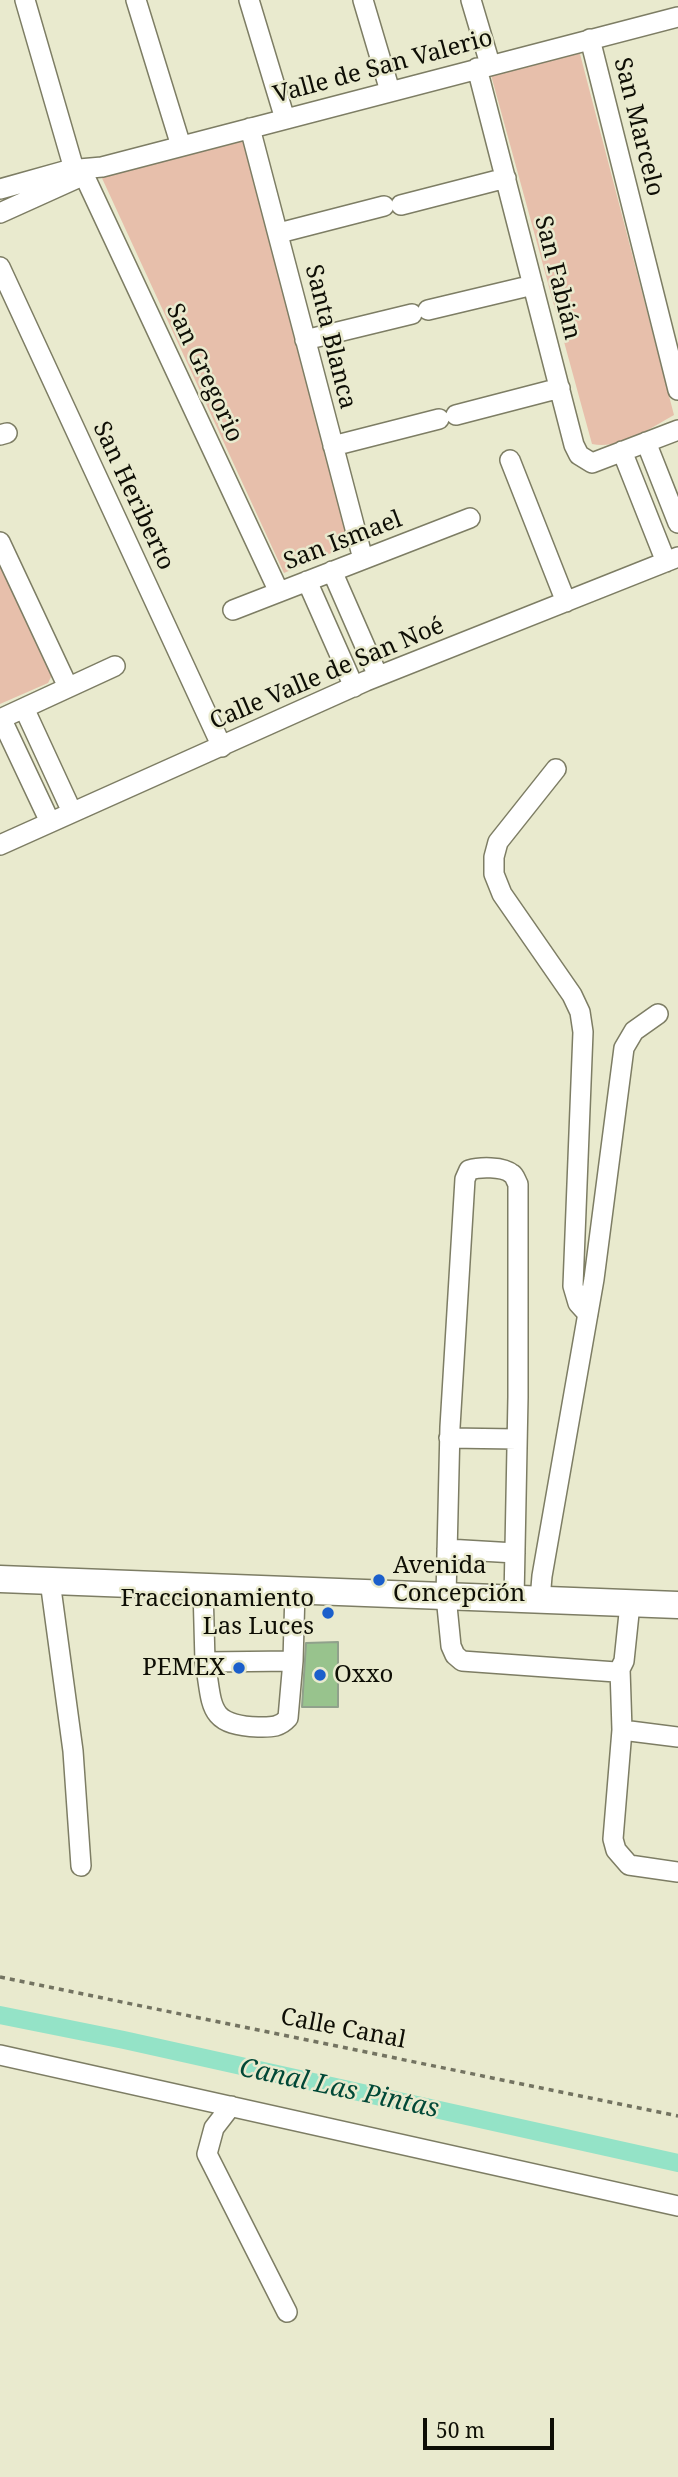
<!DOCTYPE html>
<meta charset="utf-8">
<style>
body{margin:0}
#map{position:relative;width:678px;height:2477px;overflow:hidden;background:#e9eace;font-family:"Noto Serif",serif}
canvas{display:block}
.scale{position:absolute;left:423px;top:2418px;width:131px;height:32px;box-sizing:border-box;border:4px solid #0e0e05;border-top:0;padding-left:9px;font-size:21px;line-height:24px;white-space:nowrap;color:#0e0e05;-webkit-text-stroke:5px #e9eace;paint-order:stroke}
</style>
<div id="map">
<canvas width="678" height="2477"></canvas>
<div class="scale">50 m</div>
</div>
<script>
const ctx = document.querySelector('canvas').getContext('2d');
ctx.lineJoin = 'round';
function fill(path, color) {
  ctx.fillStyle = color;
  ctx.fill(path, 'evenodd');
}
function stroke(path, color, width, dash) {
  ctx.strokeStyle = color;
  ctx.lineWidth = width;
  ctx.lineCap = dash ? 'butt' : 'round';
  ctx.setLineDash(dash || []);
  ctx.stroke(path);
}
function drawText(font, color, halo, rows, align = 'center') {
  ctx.font = font + ' "Noto Serif",serif';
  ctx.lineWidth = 5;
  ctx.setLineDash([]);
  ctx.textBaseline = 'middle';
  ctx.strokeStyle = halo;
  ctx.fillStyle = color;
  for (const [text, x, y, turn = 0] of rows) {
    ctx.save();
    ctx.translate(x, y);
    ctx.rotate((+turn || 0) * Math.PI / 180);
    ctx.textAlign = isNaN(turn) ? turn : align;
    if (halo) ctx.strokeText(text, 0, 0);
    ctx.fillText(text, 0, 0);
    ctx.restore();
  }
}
fill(new Path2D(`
 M579,50L674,415C651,428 619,450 592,444L491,75Z
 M244,138L350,545L284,573L101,176Z
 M0,561L53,673L48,683L0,704Z`), '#e7bfab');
stroke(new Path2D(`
 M0,2015L124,2040L678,2163`), '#94e3c7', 18);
const building = new Path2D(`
 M338,1642V1707H302L306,1643Z`);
fill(building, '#98c38d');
stroke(building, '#90a18b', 2);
const minor = new Path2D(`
 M25,0L74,169
 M136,0L181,146
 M249,0L285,119
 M363,0L390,91
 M471,0L490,64
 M590,39L678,390
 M477,68L574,445L579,455L592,463L678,430
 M250,128L363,559
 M84,175L279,592
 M0,189L68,170L102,167L678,17
 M401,205L506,178
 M0,213L82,176
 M279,233L384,206
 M0,267L222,747
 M428,310L533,285
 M305,340L412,314
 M456,415L560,388
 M0,435L7,433
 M646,442L678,523
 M333,446L439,419
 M622,451L666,562
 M510,460L566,602
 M0,542L68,687
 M332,571L378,676
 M307,581L354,687
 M233,610L470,518
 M24,708L72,812
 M1,718L50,822
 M0,719L115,666
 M556,769L498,842L494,857V874L502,894L572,995L580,1012L583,1032L573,1286L578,1303L588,1314
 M0,845L366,681L678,557
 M449,1438L517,1439
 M447,1549L515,1553
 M50,1581L73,1751L81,1866
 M203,1587L205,1662L293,1661L295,1591
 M514,1599L518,1397V1184C516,1181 515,1176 512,1174C503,1166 479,1167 469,1170L465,1179L450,1427L446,1596L451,1646L455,1655L462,1661L616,1672L620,1669L624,1661L630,1604
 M540,1600L542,1576L594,1279L624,1048L634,1031L658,1014
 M205,1662C213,1705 206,1725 258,1727C271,1727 279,1728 288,1718L293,1661
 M620,1669L622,1730
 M678,1737L622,1730L613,1839L616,1850L629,1865L678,1872
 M0,2055L678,2206
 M231,2106L214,2128L207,2154L287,2312`);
const major = new Path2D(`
 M0,1579L678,1605`);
stroke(minor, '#7d7d64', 22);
stroke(major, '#7d7d64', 29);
stroke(new Path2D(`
 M0,1977L678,2116`), '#737361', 3.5, [5, 5]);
stroke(minor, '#fff', 19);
stroke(major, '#fff', 26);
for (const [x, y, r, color] of [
 [379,1580,7,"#1b5fcb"],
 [328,1613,7,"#1b5fcb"],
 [239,1668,7,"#1b5fcb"],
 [320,1675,7,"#1b5fcb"]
]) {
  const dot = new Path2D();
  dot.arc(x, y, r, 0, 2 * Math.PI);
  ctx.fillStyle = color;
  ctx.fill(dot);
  stroke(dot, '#e9eace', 2.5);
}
drawText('24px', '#0e0e05', '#e9eace', [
 ["Valle de San Valerio",383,67,-15],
 ["San Marcelo",638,127,76],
 ["San Fabián",557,278,76],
 ["Santa Blanca",330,337,76],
 ["San Gregorio",204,373,65],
 ["San Heriberto",133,496,65],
 ["San Ismael",343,541,-21],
 ["Calle Valle de San Noé",327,674,-23],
 ["Calle Canal",343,2029,11]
]);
drawText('24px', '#0e0e05', '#e9eace', [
 ["Avenida",393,1566],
 ["Concepción",393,1594],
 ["Fraccionamiento",314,1599,"right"],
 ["Las Luces",314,1627,"right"],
 ["PEMEX",225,1668,"right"],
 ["Oxxo",334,1675]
], 'left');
drawText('italic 26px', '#014837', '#e9eace', [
 ["Canal Las Pintas",339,2089,12]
]);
</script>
